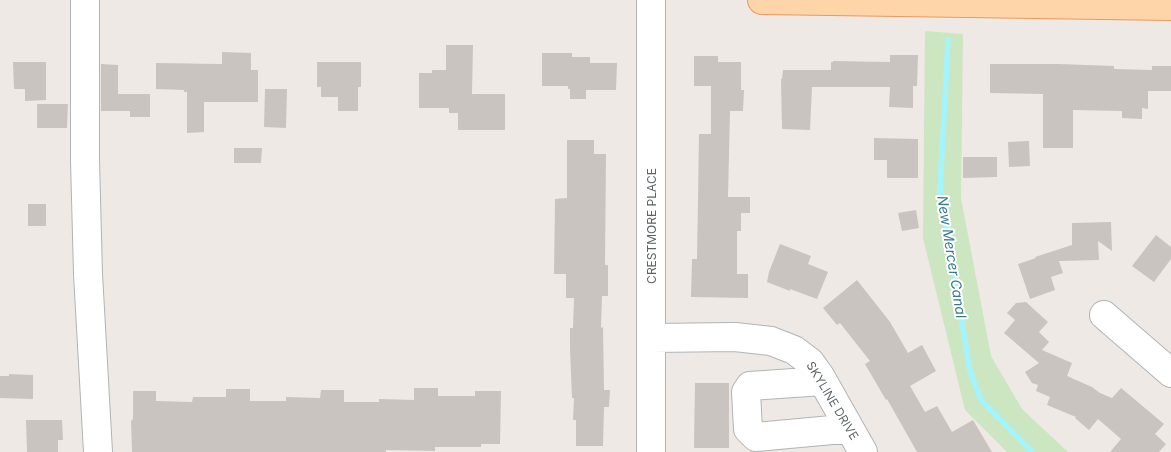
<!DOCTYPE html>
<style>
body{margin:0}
canvas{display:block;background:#eee9e4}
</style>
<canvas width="1171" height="452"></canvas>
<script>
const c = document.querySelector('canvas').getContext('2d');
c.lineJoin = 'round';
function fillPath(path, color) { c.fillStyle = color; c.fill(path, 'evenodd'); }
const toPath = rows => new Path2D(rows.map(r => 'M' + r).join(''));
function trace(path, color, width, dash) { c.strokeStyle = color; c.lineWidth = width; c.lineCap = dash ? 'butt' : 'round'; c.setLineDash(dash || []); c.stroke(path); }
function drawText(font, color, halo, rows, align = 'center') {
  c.font = font + ' Inter,sans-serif'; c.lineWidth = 4; c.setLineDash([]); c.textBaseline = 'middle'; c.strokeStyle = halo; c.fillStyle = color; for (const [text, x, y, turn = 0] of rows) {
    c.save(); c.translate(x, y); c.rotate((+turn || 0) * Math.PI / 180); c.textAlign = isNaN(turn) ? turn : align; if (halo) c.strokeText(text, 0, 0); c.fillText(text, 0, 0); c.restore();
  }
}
const green = toPath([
 [925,31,963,34,961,198,991,356,1022,409,1068,452,1007,452,965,410,923,238]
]);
const stream = toPath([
 [948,40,940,190,970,371,981,400,1032,452]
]);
const building = toPath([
 [446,45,473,45,472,94,505,94,505,130,458,130,458,113,449,113,449,108,419,108,419,73,432,73,432,70,446,70],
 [222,52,251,53,251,70,258,70,258,102,204,102,204,132,187,133,187,92,184,92,184,90,156,89,156,63,222,64],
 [542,53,572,53,572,57,590,57,590,63,617,63,616,90,586,90,586,99,570,99,570,89,568,89,568,86,542,86],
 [890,55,918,55,917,86,913,86,913,108,889,107,890,87,812,87,810,130,782,129,781,79,782,79,783,70,831,70,831,62,833,62,833,61,890,62],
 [694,56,718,56,718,62,741,62,741,90,744,90,743,111,730,111,728,197,750,197,750,213,741,213,741,231,737,231,737,274,748,274,748,298,691,297,692,259,697,259,699,134,711,134,711,86,694,86],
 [13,62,46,62,46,100,25,101,25,89,14,89],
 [317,62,361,62,361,87,358,87,358,111,338,111,338,97,321,97,321,87,317,87],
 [101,64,118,65,118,94,150,94,150,117,130,117,130,111,101,111],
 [990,64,1058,64,1114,66,1114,69,1152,70,1152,66,1171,66,1171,91,1148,91,1148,109,1142,108,1142,119,1122,118,1122,111,1073,110,1073,148,1043,148,1043,94,990,93],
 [265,89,287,89,286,128,264,127],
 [37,104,68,104,67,128,37,128],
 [874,138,918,139,918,178,887,178,887,160,874,160],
 [567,140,594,140,594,154,606,154,605,265,608,265,608,296,602,296,601,328,603,327,604,390,610,390,609,407,604,407,603,446,576,446,576,420,573,420,574,398,572,398,570,349,570,328,573,328,574,298,566,298,566,274,554,274,555,199,567,198],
 [1029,141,1030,166,1009,167,1008,142],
 [234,148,262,148,261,163,234,163],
 [963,157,997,157,997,177,963,178],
 [28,204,46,204,46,226,28,226],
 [916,210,919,228,902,231,898,213],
 [1111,222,1112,251,1098,241,1099,260,1059,261,1063,273,1051,277,1055,290,1030,299,1018,264,1036,258,1035,257,1072,245,1072,223],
 [1156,235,1171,247,1171,259,1154,282,1132,266],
 [780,244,811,256,808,264,828,272,817,299,790,289,790,291,767,282,769,272],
 [857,280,890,322,908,353,922,345,936,371,910,386,925,412,937,406,952,432,973,420,992,452,917,452,887,399,886,400,865,364,870,361,840,323,837,325,823,308],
 [1026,302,1048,322,1039,332,1049,342,1042,350,1072,363,1067,376,1092,387,1100,393,1112,398,1121,388,1164,424,1155,434,1166,444,1159,452,1110,452,1121,439,1098,419,1089,430,1075,418,1076,417,1047,405,1050,397,1036,391,1038,385,1032,383,1025,372,1039,363,1004,333,1015,320,1007,313,1016,303],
 [9,374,33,375,33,399,0,398,0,376,9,376],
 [695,383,729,383,729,448,694,448],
 [414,388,438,388,438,396,475,396,475,391,501,391,500,444,481,444,481,447,435,447,435,451,386,450,386,452,132,452,131,421,133,419,133,391,156,391,156,401,192,402,193,397,226,397,226,389,250,389,250,401,286,401,286,397,320,398,321,390,344,390,344,402,379,402,379,399,414,400],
 [26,420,62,420,63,440,58,440,58,452,27,452]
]);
const minor = toPath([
 [85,0,85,160,88,274,98,452],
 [1104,315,1171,373],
 [652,338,735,337,771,341,794,350,810,362,820,376,863,452],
 [823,381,750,386,746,392,748,429,756,437,832,430,850,430],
 [651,452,651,0]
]);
const major = toPath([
 [762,0,1171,6]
]);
const streetNames = [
 ["CRESTMORE PLACE",652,226,-90],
 ["SKYLINE DRIVE",832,401,59]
];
const waterNames = [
 ["New Mercer Canal",951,257,81]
];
fillPath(green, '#cce6c1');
trace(stream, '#a4f4fe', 5.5);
fillPath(building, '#cac4c1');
trace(minor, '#b0b4b7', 30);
trace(major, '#f0975b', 30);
trace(minor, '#fff', 28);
trace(major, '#fed5a9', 28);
drawText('12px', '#5c6265', '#fff', streetNames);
drawText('italic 14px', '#367c8d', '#fff', waterNames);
</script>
